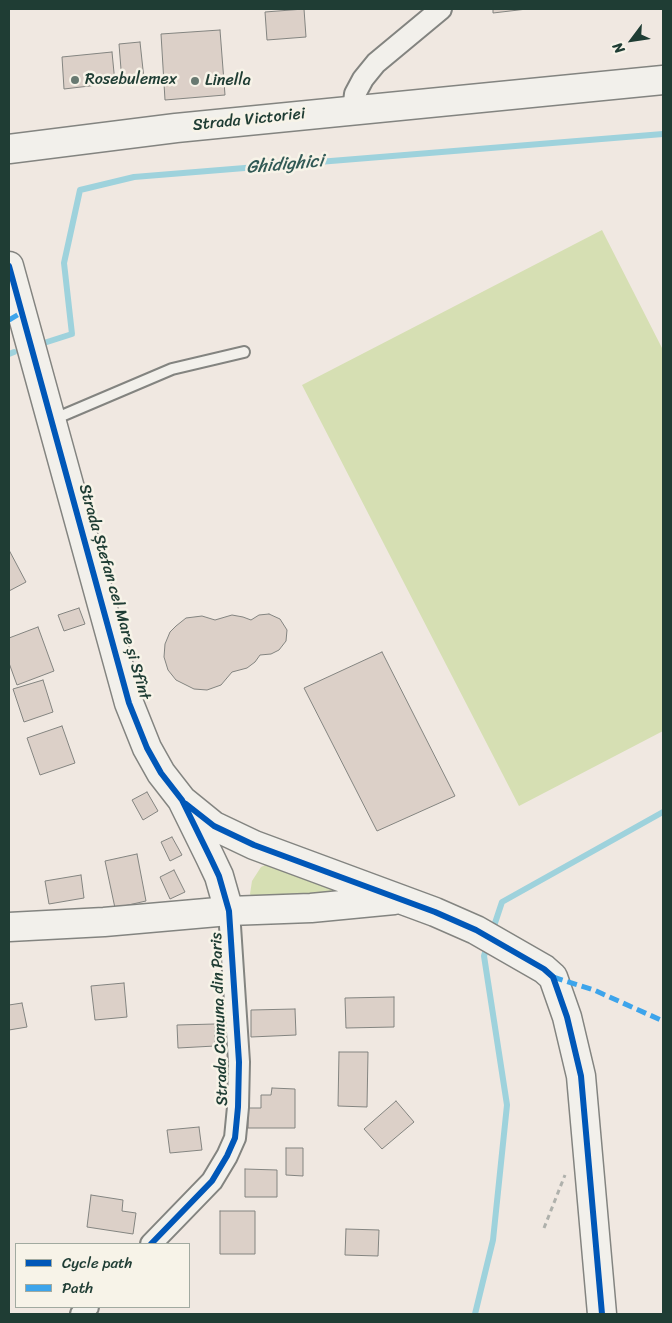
<!DOCTYPE html>
<meta charset="utf-8">
<style>
body{margin:0}
#map{position:relative;width:672px;height:1323px;overflow:hidden;background:#f0e8e1;font-family:Sriracha,sans-serif}
canvas{display:block}
.frame{position:absolute;inset:0;border:10px solid #1f3d34;pointer-events:none}
.legend{position:absolute;left:15px;top:1243px;width:175px;height:65px;box-sizing:border-box;background:#f7f3e8;border:1px solid #a1aaa0;margin:0;padding:6px 9px;list-style:none;font-size:15px;color:#1f3d34}
.legend li{display:flex;align-items:center;gap:10px;height:25px}
.legend b{width:25px;border:1px solid #a1aaa0}
.north{position:absolute;left:607px;top:15px;width:50px;height:50px;-webkit-text-stroke:4px #f7f3e8;paint-order:stroke;rotate:239deg;font-size:14px;font-weight:700;line-height:20px;text-align:center;color:#1f3d34}
.north::after{content:'';display:block;margin:auto;width:18px;height:22px;background:#1f3d34;clip-path:polygon(50% 0,100% 100%,50% 72%,0 100%)}
</style>
<div id="map">
<canvas width="672" height="1323"></canvas>
<div class="frame"></div>
<ul class="legend">
<li><b style="height:6px;background:#0057b8"></b>Cycle path</li>
<li><b style="height:6px;background:#3da4eb"></b>Path</li>
</ul>
<div class="north">N</div>
</div>
<script>
const c = document.querySelector('canvas').getContext('2d');
c.lineJoin = 'round';
function fillPath(path, color) { c.fillStyle = color; c.fill(path, 'evenodd'); }
const toPath = rows => new Path2D(rows.map(r => 'M' + r).join(''));
function trace(path, color, width, dash) { c.strokeStyle = color; c.lineWidth = width; c.lineCap = dash ? 'butt' : 'round'; c.setLineDash(dash || []); c.stroke(path); }
function drawText(font, color, halo, rows, align = 'center') {
  c.font = font + ' Sriracha,sans-serif'; c.lineWidth = 5; c.setLineDash([]); c.textBaseline = 'middle'; c.strokeStyle = halo; c.fillStyle = color; for (const [text, x, y, turn = 0] of rows) {
    c.save(); c.translate(x, y); c.rotate((+turn || 0) * Math.PI / 180); c.textAlign = isNaN(turn) ? turn : align; if (halo) c.strokeText(text, 0, 0); c.fillText(text, 0, 0); c.restore();
  }
}
const green = toPath([
 [602,230,663,350,663,731,519,806,302,385],
 [270,863,330,886,334,890,332,894,255,901,250,894,252,881,261,867]
]);
const stream = toPath([
 [47,342,72,334,64,263,80,190,134,177,663,134],
 [9,354,14,352],
 [492,932,502,902,663,812],
 [475,1314,493,1240,507,1105,484,956,488,943]
]);
const building = toPath([
 [304,9,306,37,267,40,265,12,304,9],
 [493,9,527,9,493,13,493,9],
 [220,30,225,95,165,100,161,34,220,30],
 [140,42,144,79,122,82,119,44,140,42],
 [112,52,115,83,64,89,62,57,112,52],
 [9,550,26,582,9,591,9,550],
 [79,608,85,624,64,631,58,615,79,608],
 [269,614,280,619,287,630,286,641,279,650,271,654,260,655,255,662,247,668,232,672,221,685,207,690,194,689,176,680,168,670,164,657,165,644,170,632,176,626,186,618,202,616,215,620,232,615,243,617,251,620,259,615,269,614],
 [38,627,54,671,17,685,9,663,9,638,38,627],
 [382,652,455,796,377,831,304,688,382,652],
 [43,680,53,712,24,722,13,689,43,680],
 [62,726,75,763,40,775,27,738,62,726],
 [147,792,158,811,143,820,132,800,147,792],
 [172,837,182,855,170,861,161,842,172,837],
 [137,854,146,901,115,908,105,861,137,854],
 [174,870,185,892,170,899,160,877,174,870],
 [81,875,84,898,49,904,45,881,81,875],
 [124,983,127,1017,95,1020,91,986,124,983],
 [394,997,394,1027,346,1028,345,998,394,997],
 [22,1003,27,1027,9,1030,9,1005,22,1003],
 [295,1009,296,1035,251,1037,251,1010,295,1009],
 [215,1024,215,1046,178,1048,177,1025,215,1024],
 [339,1052,368,1052,367,1107,338,1106,339,1052],
 [272,1088,295,1089,295,1128,248,1128,248,1108,261,1108,261,1095,271,1095,272,1088],
 [396,1101,414,1122,382,1149,364,1129,396,1101],
 [199,1127,202,1150,170,1153,167,1130,199,1127],
 [286,1148,303,1148,303,1176,286,1175,286,1148],
 [245,1169,277,1170,277,1197,245,1197,245,1169],
 [91,1195,123,1200,122,1211,136,1213,133,1234,87,1227,91,1195],
 [220,1211,255,1211,255,1254,220,1254,220,1211],
 [346,1229,379,1230,378,1256,345,1255,346,1229]
]);
const path = toPath([
 [544,1228,565,1175]
]);
const lane = toPath([
 [52,420,172,369,244,352]
]);
const street = toPath([
 [353,110,355,94,363,79,376,63,441,9],
 [151,1244,212,1181,227,1156,235,1138,238,1107,239,1062,229,911],
 [81,1314,88,1307]
]);
const secondary = toPath([
 [9,149,176,128,663,80],
 [9,266,129,703,147,748,161,773,182,800,210,857,219,876,229,911],
 [182,800,214,826,254,845,435,912,476,930,544,969,553,977,567,1017,581,1076,602,1314],
 [9,927,104,922,229,911,311,908,394,900]
]);
const quiet = toPath([
 [9,320,21,313],
 [553,977,594,990,663,1021]
]);
const cycleway = toPath([
 [9,266,129,703,147,748,161,773,182,800,210,857,219,876,229,911,239,1062,238,1107,235,1138,227,1156,212,1181,151,1244],
 [186,804,214,826,254,845,435,912,476,930,544,969,553,977,567,1017,581,1076,602,1314]
]);
const markers = [
 [75,80,5,"#687971"],
 [195,81,5,"#687971"]
];
const poiNames = [
 ["Rosebulemex",85,80],
 ["Linella",205,81]
];
const streetNames = [
 ["Strada Victoriei",249,120,-6],
 ["Strada Ștefan cel Mare și Sfînt",114,592,74],
 ["Strada Comuna din Paris",220,1019,-92]
];
const waterNames = [
 ["Ghidighici",285,165,-5]
];
fillPath(green, '#d6dfb3');
trace(stream, '#9ed2dc', 6);
fillPath(building, '#dcd0c8');
trace(building, '#838480', 1);
trace(lane, '#838480', 14);
trace(street, '#838480', 24);
trace(secondary, '#838480', 31);
trace(path, '#afb1ac', 3, [5, 4]);
trace(lane, '#f2f0eb', 10);
trace(street, '#f2f0eb', 20);
trace(secondary, '#f2f0eb', 28);
trace(quiet, '#3da4eb', 5, [10, 5]);
trace(cycleway, '#0057b8', 6);
for (const [x, y, r, color] of markers) { const dot = new Path2D(); dot.arc(x, y, r, 0, 2 * Math.PI); c.fillStyle = color; c.fill(dot); trace(dot, '#f7f3e8', 2); }
drawText('16px', '#1f3d34', '#f7f3e8', poiNames, 'left');
drawText('16px', '#1f3d34', '#f7f3e8', streetNames);
drawText('italic 18px', '#315955', '#f7f3e8', waterNames);
</script>
